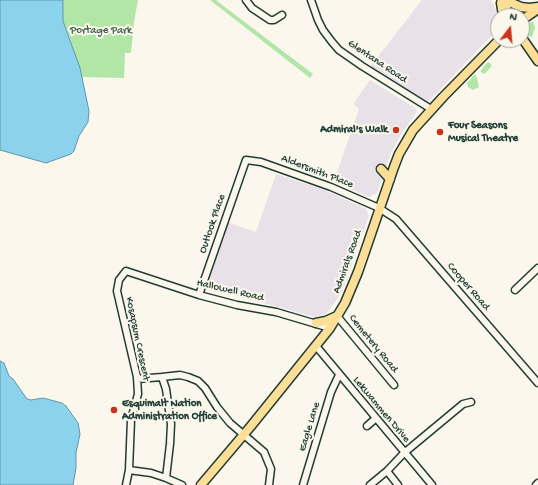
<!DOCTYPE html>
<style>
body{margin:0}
#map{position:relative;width:538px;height:485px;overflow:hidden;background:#fbf7ec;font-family:"Gochi Hand",sans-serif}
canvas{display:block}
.north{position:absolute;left:490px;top:8px;width:40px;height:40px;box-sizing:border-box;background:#fbf7ec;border:1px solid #a3ada2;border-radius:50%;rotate:16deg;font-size:11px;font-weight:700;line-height:16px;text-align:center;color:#1f3d34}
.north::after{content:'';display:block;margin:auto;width:14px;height:18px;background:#c8321e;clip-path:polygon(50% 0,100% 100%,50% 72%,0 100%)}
</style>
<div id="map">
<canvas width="538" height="485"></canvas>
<div class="north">N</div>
</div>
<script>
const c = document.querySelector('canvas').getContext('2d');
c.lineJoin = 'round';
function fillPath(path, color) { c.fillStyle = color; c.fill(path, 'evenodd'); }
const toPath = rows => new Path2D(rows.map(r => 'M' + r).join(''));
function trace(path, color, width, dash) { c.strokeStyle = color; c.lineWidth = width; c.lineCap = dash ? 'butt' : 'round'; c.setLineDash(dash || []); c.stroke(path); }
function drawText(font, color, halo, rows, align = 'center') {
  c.font = font + ' "Gochi Hand",sans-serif'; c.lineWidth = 4; c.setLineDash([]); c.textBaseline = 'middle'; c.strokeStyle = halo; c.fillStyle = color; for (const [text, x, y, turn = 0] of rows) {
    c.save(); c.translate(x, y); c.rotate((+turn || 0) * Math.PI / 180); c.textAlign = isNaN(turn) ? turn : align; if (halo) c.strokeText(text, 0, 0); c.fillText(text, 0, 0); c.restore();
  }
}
const built = toPath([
 [422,0,491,0,496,10,498,19,498,25,495,32,429,101,427,102,370,67],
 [370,80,415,108,417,112,402,133,391,153,377,193,368,197,334,181,359,109,353,104],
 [276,174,322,189,366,209,369,216,341,294,326,314,315,317,205,287,227,222,256,232]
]);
const green = toPath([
 [63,0,138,0,134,22,131,53,125,53,124,78,82,77,70,38,63,21],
 [210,0,217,0,217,1,313,74,310,78],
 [533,21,535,27,532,37,528,36,526,30,528,24],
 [488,62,491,64,492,66,484,74,481,72,481,70],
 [475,74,477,78,479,87,473,90,468,87,467,83]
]);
const water = toPath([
 [0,0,63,0,63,21,80,68,89,111,88,122,79,136,74,151,71,154,46,163,0,150,0,0],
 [0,361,4,363,9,376,13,379,27,399,31,400,43,398,62,403,66,406,78,423,80,434,76,453,76,468,73,485,0,485,0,361]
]);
const minor = toPath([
 [246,0,252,8,270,20,274,20,282,15],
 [311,0,318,20,323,30,332,42,339,50,362,66,431,109],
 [515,290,538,268],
 [199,295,246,160,261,162,331,187,379,208,396,219,538,383],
 [337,316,394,385],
 [316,346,432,485],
 [162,377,180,375,188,377,198,381,205,388,217,407,230,423,264,452,271,469,269,485],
 [137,379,162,377,166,389,171,424,170,444,166,478],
 [367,426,375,419],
 [129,470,151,473,166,478,182,485],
 [387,471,398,485],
 [126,485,129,470,131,420,138,394,137,377,117,291,119,280,126,271,199,295,237,305,276,312,330,328],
 [303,485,331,392,339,375],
 [370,485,387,471,404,453,463,404,471,402],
 [536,485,538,483]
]);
const major = toPath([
 [502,0,510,16],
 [505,0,521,7,529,8,538,7],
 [501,3,503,16],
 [522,20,538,9],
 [522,38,538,61],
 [381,169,390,179],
 [316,323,326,321,337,316],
 [201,485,251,426,330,328,345,303,358,272,394,167,399,154,413,130,443,97,499,40]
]);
const markers = [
 [396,130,4,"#c8321e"],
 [440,132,4,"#c8321e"],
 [114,410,4,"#c8321e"]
];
const parkNames = [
 ["Portage Park",101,31]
];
const streetNames = [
 ["Glentana Road",377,62,34],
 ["Aldersmith Place",317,172,21],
 ["Outlook Place",213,224,-71],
 ["Admirals Road",348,262,-70],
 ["Cooper Road",468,287,49],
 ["Hallowell Road",230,291,13],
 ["Kosapsum Crescent",137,339,78],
 ["Cemetery Road",373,344,51],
 ["Lekwammen Drive",381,410,50],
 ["Eagle Lane",310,427,-73]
];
const poiNames = [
 ["Four Seasons",448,126],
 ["Musical Theatre",448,139],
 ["Admiral's Walk",388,130,"right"],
 ["Esquimalt Nation",122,404],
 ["Administration Office",122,417]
];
fillPath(built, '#e9e1e8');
fillPath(green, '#b2e6a7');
fillPath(water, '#8bd3ed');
trace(water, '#6097a3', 1);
trace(minor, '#1f3d34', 9);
trace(major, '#1f3d34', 11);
trace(minor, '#fbf7ec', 6);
trace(major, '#fdde96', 8);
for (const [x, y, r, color] of markers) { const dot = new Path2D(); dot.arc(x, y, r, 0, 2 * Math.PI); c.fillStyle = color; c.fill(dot); trace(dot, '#fbf7ec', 1.5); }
drawText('11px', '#3c5f4b', '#fbf7ec', parkNames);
drawText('11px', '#1f3d34', '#fbf7ec', streetNames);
drawText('bold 11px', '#1f3d34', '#fbf7ec', poiNames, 'left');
</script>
